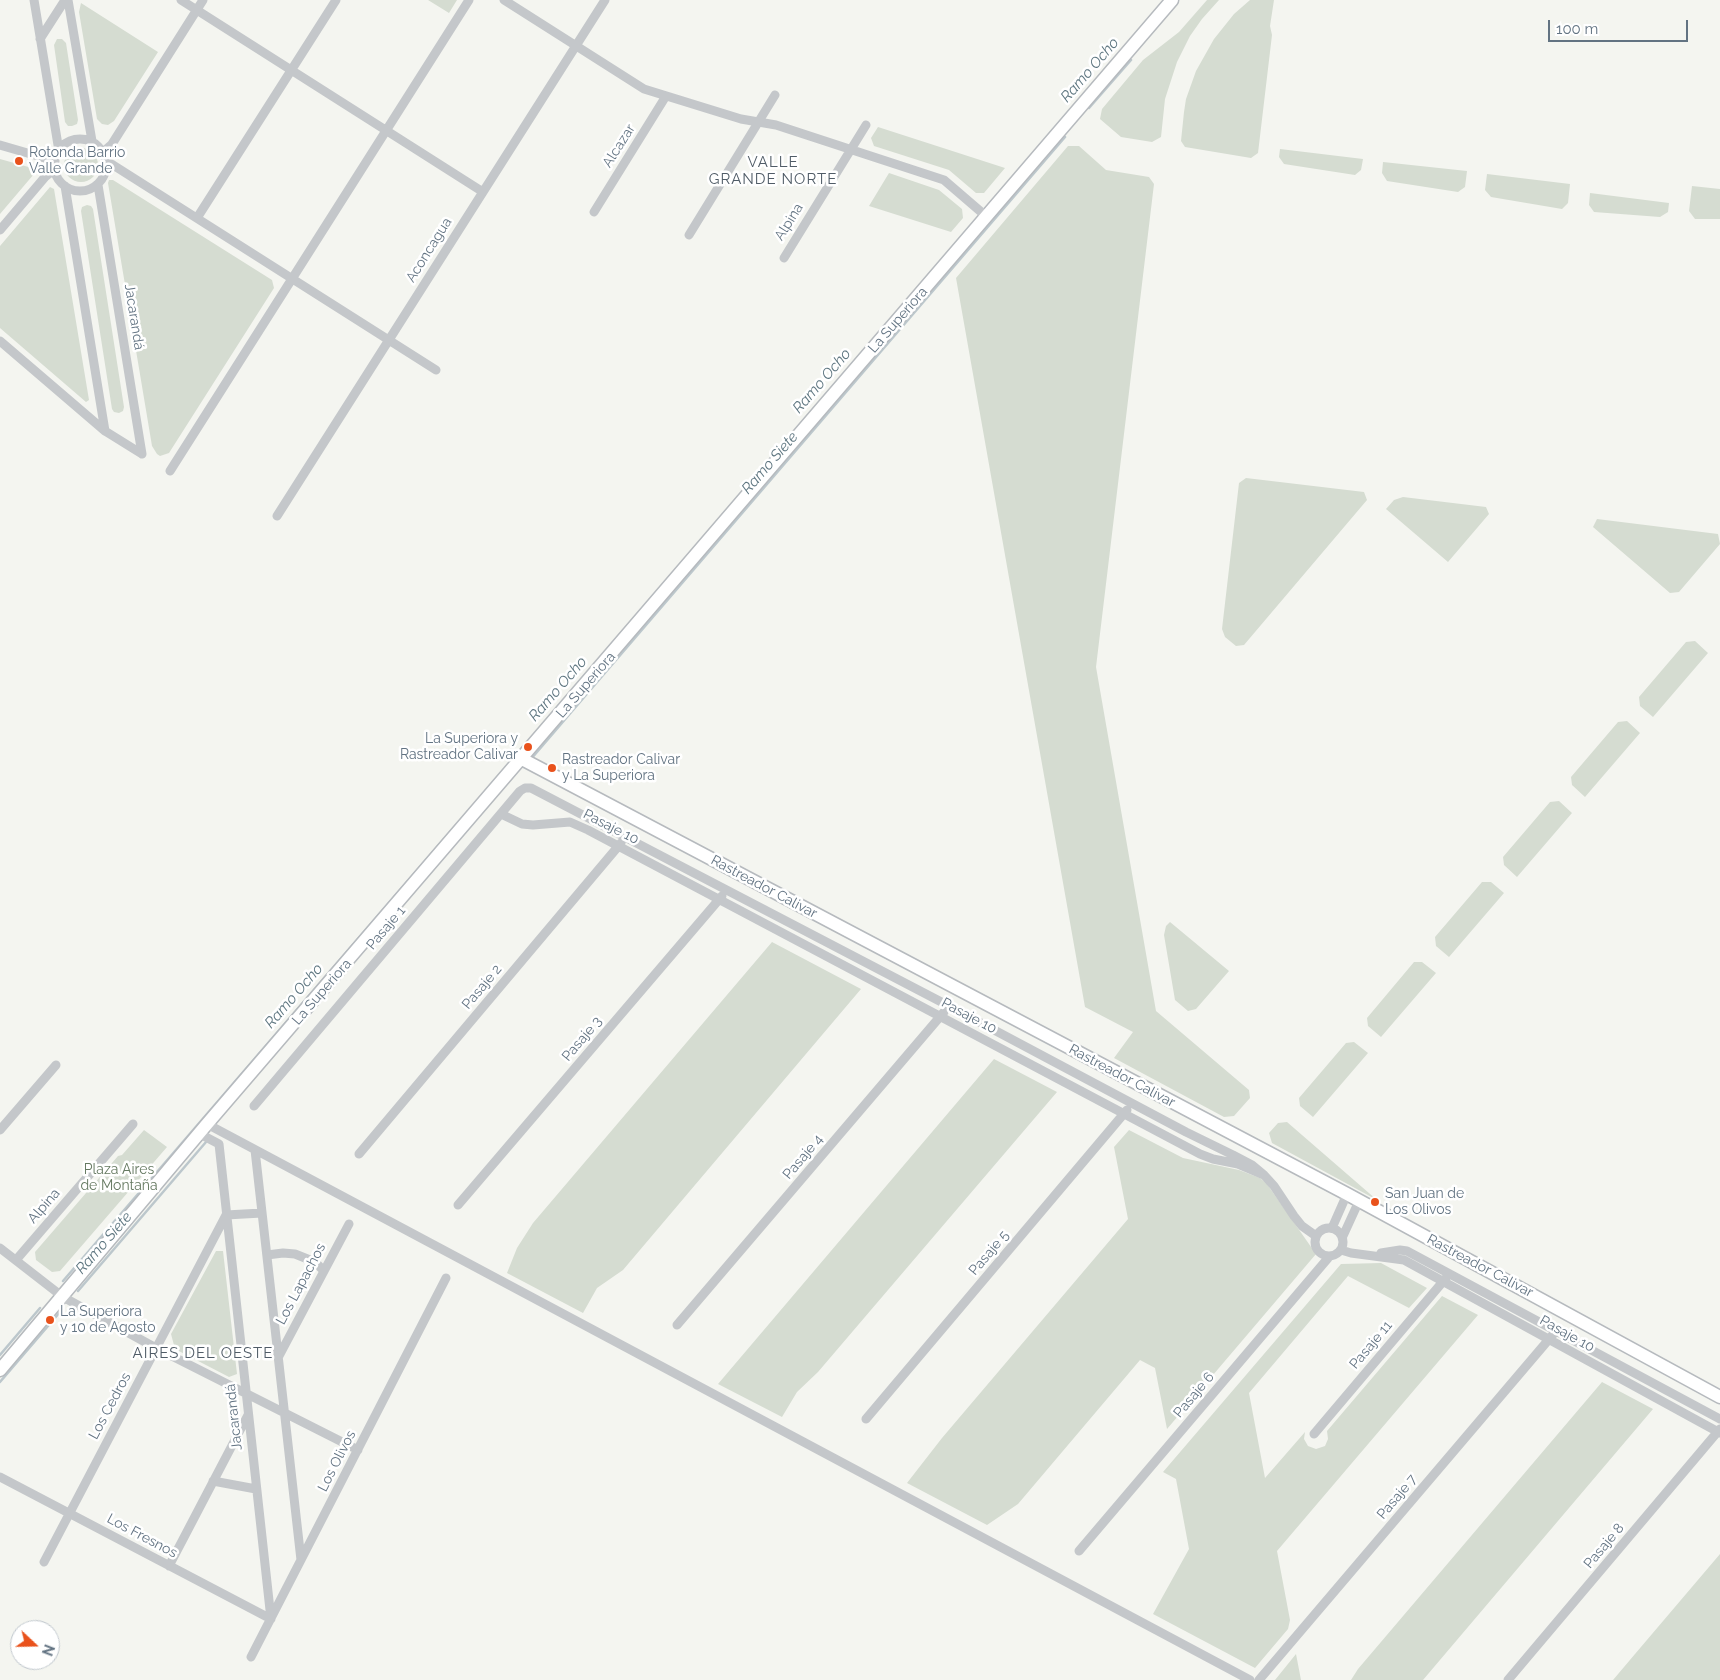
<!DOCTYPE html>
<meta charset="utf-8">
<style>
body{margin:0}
#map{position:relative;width:1720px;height:1680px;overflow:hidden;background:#f4f5f0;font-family:Raleway,sans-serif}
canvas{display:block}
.north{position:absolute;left:10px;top:1620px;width:50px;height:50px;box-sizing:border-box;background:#fff;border:1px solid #c0c7cd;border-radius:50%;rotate:111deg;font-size:14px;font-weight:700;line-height:20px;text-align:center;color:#627382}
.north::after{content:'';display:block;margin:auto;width:18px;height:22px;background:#e9521c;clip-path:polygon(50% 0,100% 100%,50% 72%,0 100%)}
.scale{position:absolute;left:1548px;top:20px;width:140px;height:22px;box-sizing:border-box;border:2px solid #627382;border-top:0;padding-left:6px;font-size:15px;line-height:18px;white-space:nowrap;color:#627382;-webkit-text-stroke:4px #fff;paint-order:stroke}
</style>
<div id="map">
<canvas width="1720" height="1680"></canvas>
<div class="north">N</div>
<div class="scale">100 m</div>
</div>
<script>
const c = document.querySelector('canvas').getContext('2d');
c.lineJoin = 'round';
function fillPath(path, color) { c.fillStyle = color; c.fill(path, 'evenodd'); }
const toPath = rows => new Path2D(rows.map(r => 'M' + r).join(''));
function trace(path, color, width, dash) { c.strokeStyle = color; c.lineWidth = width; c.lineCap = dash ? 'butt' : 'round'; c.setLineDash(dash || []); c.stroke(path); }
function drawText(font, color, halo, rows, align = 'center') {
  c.font = font + ' Raleway,sans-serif'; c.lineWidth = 5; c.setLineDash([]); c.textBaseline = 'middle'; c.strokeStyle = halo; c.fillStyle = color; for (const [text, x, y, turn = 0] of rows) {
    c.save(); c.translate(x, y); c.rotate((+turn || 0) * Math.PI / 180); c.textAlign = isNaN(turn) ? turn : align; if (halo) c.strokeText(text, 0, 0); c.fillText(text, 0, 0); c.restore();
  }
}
const green = toPath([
 [428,0,457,0,449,13],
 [1207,0,1219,0,1202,19,1190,36,1177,62,1165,99,1161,137,1152,142,1121,137,1100,119,1102,109,1143,60,1179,32],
 [1250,0,1274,0,1270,26,1272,35,1258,153,1251,158,1185,147,1181,141,1184,112,1186,99,1196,71,1214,39,1234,14],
 [81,3,158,52,114,121,108,125,102,124,97,119,79,12],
 [57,39,62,39,66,43,78,120,77,124,72,126,68,126,65,122,54,45],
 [878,127,1005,168,984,193,976,193,949,170,874,146,871,138],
 [1068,146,1079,146,1106,170,1149,177,1154,184,1096,667,1156,1011,1249,1090,1250,1098,1234,1116,1224,1117,1114,1058,1133,1032,1085,1007,956,278],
 '64 165a17 17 0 1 1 34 0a17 17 0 1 1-34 0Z',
 [1280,149,1363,159,1361,170,1355,175,1284,164,1279,157],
 [0,159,32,168,34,174,0,214],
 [1383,162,1467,171,1465,187,1458,192,1387,181,1382,173],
 [889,173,939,190,962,209,963,218,951,232,869,206],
 [1487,174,1570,184,1568,203,1562,209,1491,197,1485,190],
 [109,180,113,180,272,280,274,288,169,453,160,456,157,454,152,446,108,183],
 [1692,186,1720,189,1720,219,1695,219,1689,211],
 [50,187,54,189,89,400,86,402,0,328,0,246],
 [1590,193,1669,203,1668,212,1660,217,1594,212,1589,205],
 [87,205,91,206,93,209,124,407,123,411,119,413,114,412,112,409,81,211,82,207],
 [1246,478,1364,492,1367,500,1244,645,1236,646,1225,637,1222,629,1239,483],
 [1403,497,1486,507,1489,514,1448,562,1386,509,1394,500],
 [1597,519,1718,534,1720,544,1679,592,1670,593,1593,527],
 [1695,641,1708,653,1653,717,1640,706,1639,697,1686,642],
 [1627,721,1640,733,1585,797,1572,785,1571,777,1618,722],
 [1559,801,1572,813,1517,877,1504,865,1503,857,1550,802],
 [1482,882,1491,882,1504,893,1449,957,1436,946,1435,937],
 [1170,922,1229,971,1196,1009,1188,1011,1175,1000,1164,935,1166,926],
 [772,942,861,989,623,1270,597,1288,583,1313,507,1273,517,1248,533,1223],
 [1414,962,1422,962,1436,973,1381,1037,1368,1026,1367,1018],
 [1354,1042,1368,1053,1313,1117,1300,1106,1299,1098,1346,1043],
 [994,1059,1057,1092,818,1372,797,1392,782,1417,718,1384],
 [1287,1122,1377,1200,1272,1143,1269,1133,1278,1123],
 [144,1130,167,1147,60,1271,52,1272,36,1260,35,1252,118,1156,122,1155],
 [1129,1130,1183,1158,1239,1170,1260,1178,1267,1184,1316,1254,1167,1429,1155,1368,1140,1360,1018,1504,987,1525,907,1483,942,1438,1128,1219,1114,1147],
 [216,1251,223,1251,237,1374,229,1377,175,1349,171,1334],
 [1381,1263,1427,1288,1409,1308,1348,1276,1249,1393,1265,1478,1305,1432,1304,1439,1308,1446,1316,1449,1325,1446,1328,1439,1327,1431,1442,1296,1478,1315,1277,1551,1290,1620,1288,1629,1255,1668,1153,1614,1189,1549,1176,1479,1163,1472,1341,1264],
 [1602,1382,1653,1409,1423,1680,1351,1680,1358,1669],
 [1720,1554,1720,1680,1613,1680,1635,1654],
 [1296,1654,1301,1680,1275,1680]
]);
const stream = toPath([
 [1089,108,1131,60],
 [531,759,1065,137],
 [63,1281,456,825],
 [78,1291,206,1142],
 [0,1355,40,1308],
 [0,1382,60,1312]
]);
const street = toPath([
 [34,0,59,151],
 [68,0,92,141],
 [181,0,483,192],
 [504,0,644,89,741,119,776,125,944,180,987,217],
 [40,39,65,0],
 '54 165a26 26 0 1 1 52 0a26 26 0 1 1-52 0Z',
 [0,145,55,161],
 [103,152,112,144,203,0],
 [106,162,113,165,436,370],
 [98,185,142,454],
 [65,186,105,431],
 [594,212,666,96],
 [197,218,336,0],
 [0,230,45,177,55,169],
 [689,235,775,95],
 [784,258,866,125],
 [0,341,105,431,142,454],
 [170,471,469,0],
 [277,516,605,0],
 [254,1106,520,791,525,788,531,788,949,1006,1186,1132,1233,1155,1252,1165,1264,1175,1238,1164,1213,1159,1200,1154,588,830,570,822,533,825,522,824,501,814],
 [207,1124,1250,1680],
 [0,1130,56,1065],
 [200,1134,219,1144,271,1619],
 [255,1150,301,1560],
 [359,1154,621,843],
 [1264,1175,1274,1186,1294,1216,1302,1226,1316,1236],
 [458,1205,722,896],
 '1315 1242a14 14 0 1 1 28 0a14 14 0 1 1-28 0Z',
 [1332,1228,1347,1194],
 [1343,1236,1359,1201],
 [0,1248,63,1297,156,1348,358,1450],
 [1341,1250,1351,1253,1404,1260,1720,1433],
 [1381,1253,1400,1250,1407,1251,1720,1419],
 [267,1255,283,1253,295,1254,315,1262,324,1271],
 [16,1260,133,1124],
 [677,1325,944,1012],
 [279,1356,349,1224],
 [866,1419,1127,1110],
 [1314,1434,1446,1278],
 [0,1477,271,1619],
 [213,1481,256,1489],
 [1079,1551,1329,1257],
 [44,1562,226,1215,262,1213],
 [169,1566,248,1415],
 [251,1657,446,1278],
 [1259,1680,1556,1331],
 [1508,1680,1720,1429]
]);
const secondary = toPath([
 [522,759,1347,1194,1720,1397],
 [0,1370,207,1124,1172,0]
]);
const markers = [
 [19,161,5,"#e9521c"],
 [528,747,5,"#e9521c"],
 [552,768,5,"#e9521c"],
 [1375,1202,5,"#e9521c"],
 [50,1320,5,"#e9521c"]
];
const streetNames = [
 ["Alcazar",619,146,-58],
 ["Alpina",789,222,-58],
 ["Aconcagua",429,250,-58],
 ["Jacarandá",134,317,81],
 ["La Superiora",898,320,-49],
 ["La Superiora",586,685,-49],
 ["Pasaje 10",611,827,27],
 ["Rastreador Calivar",764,887,28],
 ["Pasaje 1",386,928,-50],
 ["Pasaje 2",482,987,-50],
 ["La Superiora",322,992,-49],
 ["Pasaje 10",969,1016,28],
 ["Pasaje 3",582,1039,-50],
 ["Rastreador Calivar",1122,1076,28],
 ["Pasaje 4",803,1157,-50],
 ["Alpina",44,1206,-49],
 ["Pasaje 5",989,1253,-50],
 ["Rastreador Calivar",1480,1266,28],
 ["Los Lapachos",301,1284,-62],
 ["Pasaje 10",1567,1334,29],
 ["Pasaje 11",1371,1345,-50],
 ["Pasaje 6",1194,1395,-50],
 ["Los Cedros",110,1406,-62],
 ["Jacarandá",234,1417,-96],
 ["Los Olivos",337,1461,-63],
 ["Pasaje 7",1397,1497,-50],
 ["Los Fresnos",142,1536,28],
 ["Pasaje 8",1604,1546,-50]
];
const poiNames = [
 ["Rotonda Barrio",29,153],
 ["Valle Grande",29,169],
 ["La Superiora y",518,739,"right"],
 ["Rastreador Calivar",518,755,"right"],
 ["Rastreador Calivar",562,760],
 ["y La Superiora",562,776],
 ["San Juan de",1385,1194],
 ["Los Olivos",1385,1210],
 ["La Superiora",60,1312],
 ["y 10 de Agosto",60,1328]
];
const parkNames = [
 ["Plaza Aires",119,1170],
 ["de Montaña",119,1186]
];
const waterNames = [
 ["Ramo Ocho",1090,70,-49],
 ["Ramo Ocho",822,381,-49],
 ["Ramo Siete",770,463,-49],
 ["Ramo Ocho",558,689,-49],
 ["Ramo Ocho",294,996,-49],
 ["Ramo Siete",104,1243,-49]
];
const neighbourhoodNames = [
 ["VALLE",773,162],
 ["GRANDE NORTE",773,179],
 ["AIRES DEL OESTE",203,1353]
];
fillPath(green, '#d5dcd1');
trace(stream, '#bcc7cc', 2.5);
trace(secondary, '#b6babe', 15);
trace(street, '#c4c7ca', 9);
trace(secondary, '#fff', 12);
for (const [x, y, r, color] of markers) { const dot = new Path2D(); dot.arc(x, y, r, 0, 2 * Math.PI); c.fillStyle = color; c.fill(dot); trace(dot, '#fff', 2); }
drawText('14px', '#627382', '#fff', streetNames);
drawText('14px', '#627382', '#fff', poiNames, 'left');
drawText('14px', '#657961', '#fff', parkNames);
drawText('italic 15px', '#5e7680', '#fff', waterNames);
c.letterSpacing = '1px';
drawText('15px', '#505c67', '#fff', neighbourhoodNames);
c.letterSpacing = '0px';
</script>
